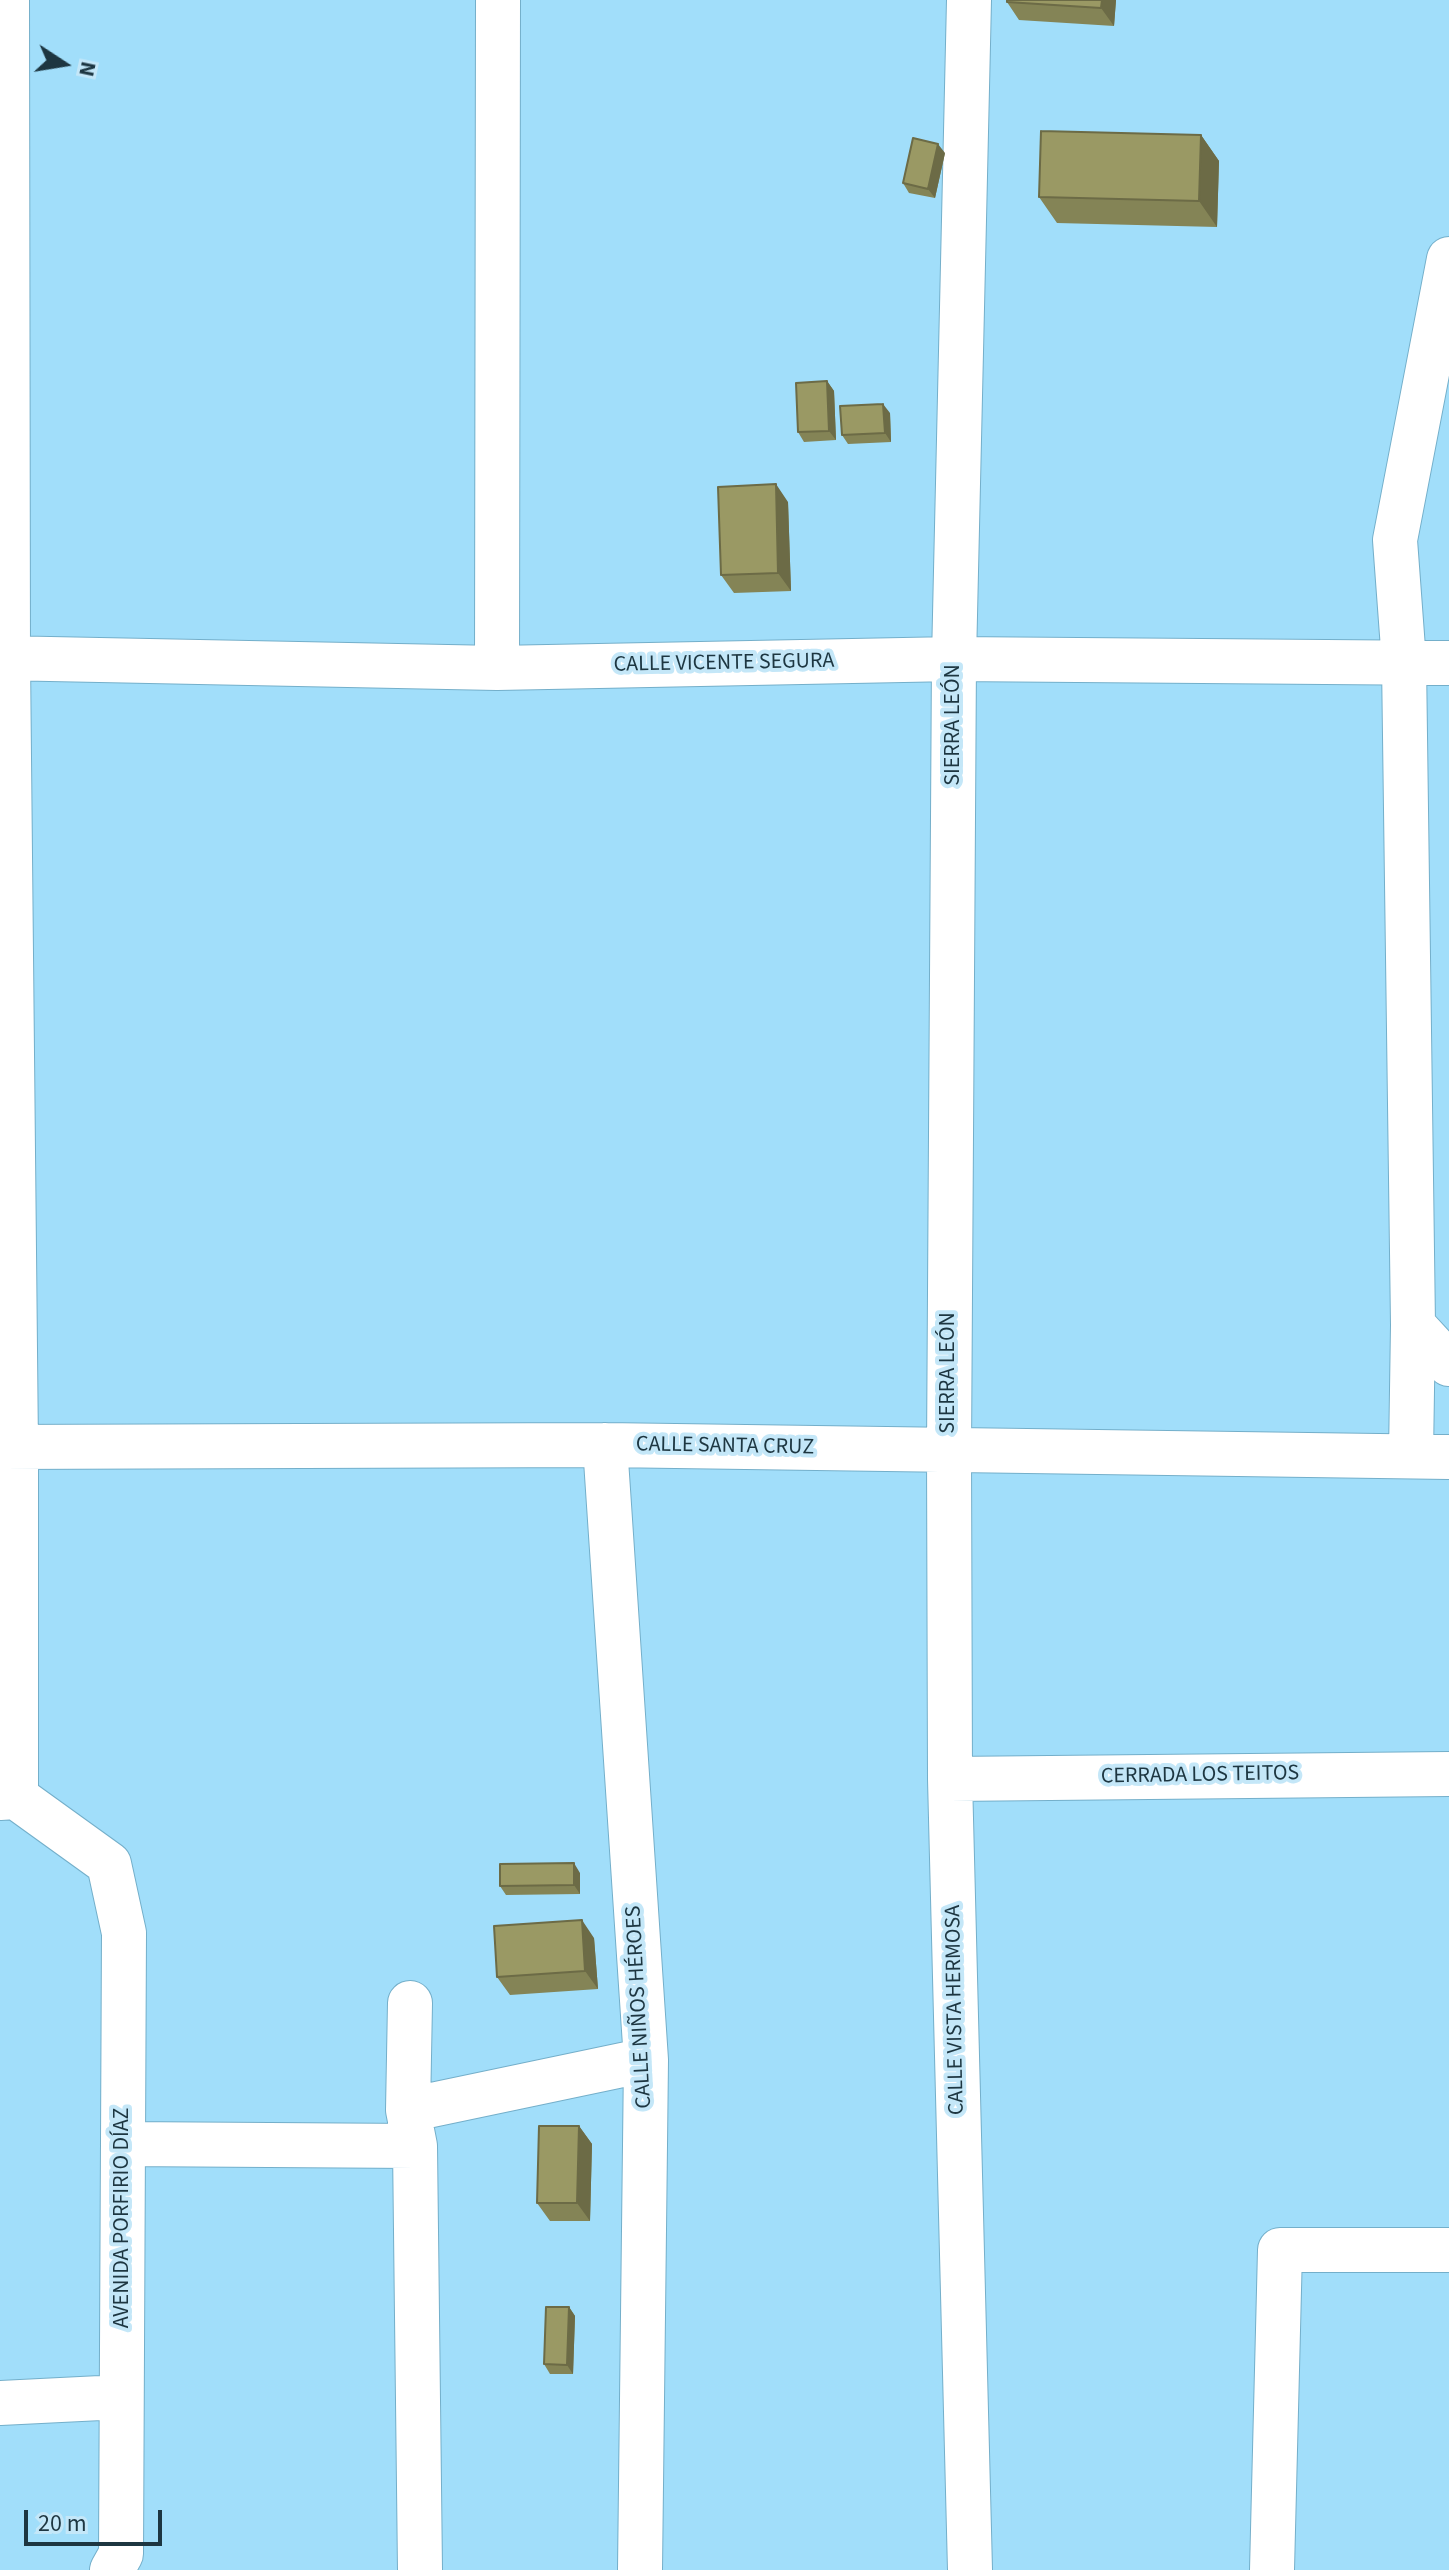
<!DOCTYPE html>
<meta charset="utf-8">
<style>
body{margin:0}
#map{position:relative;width:1449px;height:2570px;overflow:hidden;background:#a1defa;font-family:"Source Sans 3",sans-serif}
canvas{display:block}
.north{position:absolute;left:24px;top:24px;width:80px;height:80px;-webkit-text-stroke:6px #c4e7f8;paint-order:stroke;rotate:102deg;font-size:22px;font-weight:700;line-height:32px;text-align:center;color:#1d3641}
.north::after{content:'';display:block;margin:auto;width:28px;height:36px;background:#1d3641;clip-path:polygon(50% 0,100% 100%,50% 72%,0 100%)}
.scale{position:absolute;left:24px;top:2510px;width:138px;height:36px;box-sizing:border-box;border:4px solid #1d3641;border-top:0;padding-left:10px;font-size:24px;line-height:28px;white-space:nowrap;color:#1d3641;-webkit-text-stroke:6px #c4e7f8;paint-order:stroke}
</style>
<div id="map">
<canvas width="1449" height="2570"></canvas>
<div class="north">N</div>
<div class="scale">20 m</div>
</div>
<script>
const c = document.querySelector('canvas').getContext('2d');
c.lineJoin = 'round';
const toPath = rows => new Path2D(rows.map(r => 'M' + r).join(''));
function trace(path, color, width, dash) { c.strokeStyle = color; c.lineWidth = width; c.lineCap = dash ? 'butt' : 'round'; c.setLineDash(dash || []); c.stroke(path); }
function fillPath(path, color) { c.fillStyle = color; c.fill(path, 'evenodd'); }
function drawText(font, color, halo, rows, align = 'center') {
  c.font = font + ' "Source Sans 3",sans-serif'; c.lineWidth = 8; c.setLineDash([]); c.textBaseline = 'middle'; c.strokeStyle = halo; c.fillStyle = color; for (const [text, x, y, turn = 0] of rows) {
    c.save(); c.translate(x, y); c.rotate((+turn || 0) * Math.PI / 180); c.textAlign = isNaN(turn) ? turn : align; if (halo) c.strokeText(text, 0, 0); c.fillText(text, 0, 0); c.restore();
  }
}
const minor = toPath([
 [7,0,8,658,16,1448,16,1797],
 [969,0,954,659,949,1451,950,1779,970,2570],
 [0,658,497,668,954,659,1449,663],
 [497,668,498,0],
 [1413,1325,1449,1364],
 [605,1445,646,2060,640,2570],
 [0,1447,605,1445,1449,1457],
 [1411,1455,1413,1325,1404,662,1395,540,1449,259],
 [950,1779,1449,1774],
 [0,1798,16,1797,109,1864,124,1933,121,2554,112,2570],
 [410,2003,408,2110,415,2146,420,2570],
 [408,2110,646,2060],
 [123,2144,415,2146],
 [0,2403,121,2397],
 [1272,2570,1280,2250,1449,2250]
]);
const wall = toPath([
 [1116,0,1114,26,1019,20,1007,2],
 [1201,135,1219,161,1217,227,1057,223,1039,197],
 [945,153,935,198,909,193,903,183],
 [827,381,834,391,836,440,804,442,798,432],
 [890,413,891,442,848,444,842,435],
 [788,502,791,591,734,593,721,575],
 [580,1873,580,1894,506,1895,500,1886],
 [594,1938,598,1989,510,1995,497,1977],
 [579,2126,592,2144,590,2221,550,2221,537,2203],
 [569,2307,575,2316,573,2374,550,2374,544,2364]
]);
const shadedWall = toPath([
 [1102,0,1116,0,1114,26,1101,8],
 [1201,135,1219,161,1217,227,1199,201],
 [938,144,945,153,935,198,928,189],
 [827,381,834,391,836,440,829,431],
 [883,404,890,413,891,442,885,433],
 [776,484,788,502,791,591,778,573],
 [574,1863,580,1873,580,1894,574,1885],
 [582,1920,594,1938,598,1989,585,1971],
 [579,2126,592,2144,590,2221,577,2203],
 [569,2307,575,2316,573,2374,567,2365]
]);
const building = toPath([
 [1007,0,1102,0,1101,8,1007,2,1007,0],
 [1041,131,1201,135,1199,201,1039,197,1041,131],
 [913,138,938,144,928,189,903,183,913,138],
 [827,381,829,431,798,432,796,383,827,381],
 [883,404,885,433,842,435,840,406,883,404],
 [776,484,778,573,721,575,718,487,776,484],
 [574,1863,574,1885,500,1886,500,1864,574,1863],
 [582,1920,585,1971,497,1977,494,1926,582,1920],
 [539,2126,579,2126,577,2203,537,2203,539,2126],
 [546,2307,569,2307,567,2365,544,2364,546,2307]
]);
const streetNames = [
 ["CALLE VICENTE SEGURA",724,664,-1],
 ["SIERRA LEÓN",954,725,-90],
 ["SIERRA LEÓN",949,1373,-90],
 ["CALLE SANTA CRUZ",725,1447,1],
 ["CERRADA LOS TEITOS",1200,1776,-1],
 ["CALLE NIÑOS HÉROES",640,2007,-93],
 ["CALLE VISTA HERMOSA",956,2010,-91],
 ["AVENIDA PORFIRIO DÍAZ",123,2218,-90]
];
trace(minor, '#74afca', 46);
trace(minor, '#fff', 44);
fillPath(wall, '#848456');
fillPath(shadedWall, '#6c6b46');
fillPath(building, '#9a9964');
trace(building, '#6c6b46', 2);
drawText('22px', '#1d3641', '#c4e7f8', streetNames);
</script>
